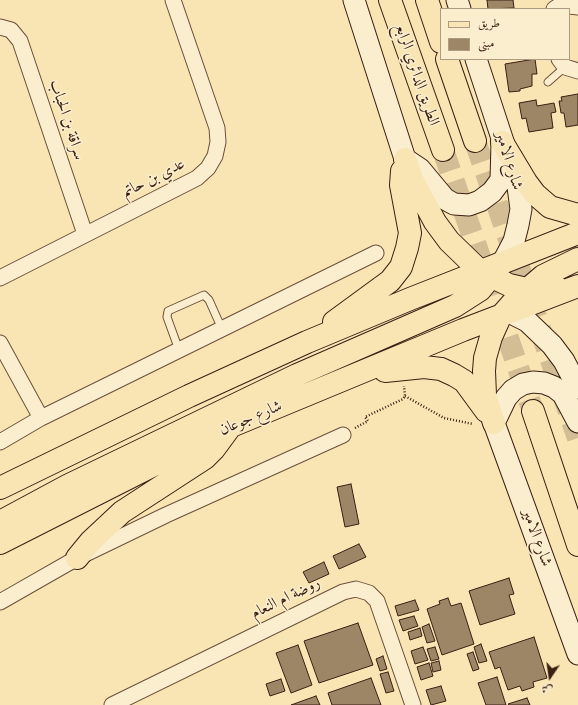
<!DOCTYPE html>
<meta charset="utf-8">
<style>
body{margin:0}
#map{position:relative;width:578px;height:705px;overflow:hidden;background:#f9e5b4;font-family:"IM FELL DW Pica",Amiri,serif}
canvas{display:block}
.legend{position:absolute;left:440px;top:8px;width:130px;height:52px;box-sizing:border-box;background:#fbeece;border:1px solid #ae9b83;margin:0;padding:5px 7px;list-style:none;font-size:12px;color:#3a1f12}
.legend li{display:flex;align-items:center;gap:8px;height:20px}
.legend b{width:20px;border:1px solid #ae9b83}
.north{position:absolute;left:530px;top:657px;width:40px;height:40px;-webkit-text-stroke:3px #fbeece;paint-order:stroke;rotate:193deg;font-size:11px;font-weight:700;line-height:16px;text-align:center;color:#3a1f12}
.north::after{content:'';display:block;margin:auto;width:14px;height:18px;background:#3a1f12;clip-path:polygon(50% 0,100% 100%,50% 72%,0 100%)}
</style>
<div id="map">
<canvas width="578" height="705"></canvas>
<ul class="legend">
<li><b style="height:5px;background:#f9e5b4"></b>طريق</li>
<li><b style="height:11px;background:#9d8666"></b>مبنى</li>
</ul>
<div class="north">ش</div>
</div>
<script>
const c = document.querySelector('canvas').getContext('2d');
c.lineJoin = 'round';
function fillPath(path, color) { c.fillStyle = color; c.fill(path, 'evenodd'); }
const toPath = rows => new Path2D(rows.map(r => 'M' + r).join(''));
function trace(path, color, width, dash) { c.strokeStyle = color; c.lineWidth = width; c.lineCap = dash ? 'butt' : 'round'; c.setLineDash(dash || []); c.stroke(path); }
function drawText(font, color, halo, rows, align = 'center') {
  c.font = font + ' "IM FELL DW Pica",Amiri,serif'; c.lineWidth = 3; c.setLineDash([]); c.textBaseline = 'middle'; c.strokeStyle = halo; c.fillStyle = color; for (const [text, x, y, turn = 0] of rows) {
    c.save(); c.translate(x, y); c.rotate((+turn || 0) * Math.PI / 180); c.textAlign = isNaN(turn) ? turn : align; if (halo) c.strokeText(text, 0, 0); c.fillText(text, 0, 0); c.restore();
  }
}
const building = toPath([
 [487,0,513,0,514,8,488,9,487,0],
 [535,59,537,74,532,74,532,86,520,89,520,91,509,92,505,64,535,59],
 [578,94,578,125,566,127,564,113,561,113,559,101,562,101,561,97,578,94],
 [536,100,537,106,554,103,556,112,551,113,553,128,529,132,526,118,522,119,519,103,536,100],
 [351,484,359,524,345,527,337,487,351,484],
 [359,544,366,557,339,569,333,556,359,544],
 [324,562,329,574,309,583,303,572,324,562],
 [509,578,514,594,509,595,515,614,480,625,469,591,509,578],
 [448,598,451,606,461,603,474,644,442,655,427,609,440,604,439,601,448,598],
 [415,600,419,610,398,616,395,606,415,600],
 [414,616,418,626,403,631,399,620,414,616],
 [358,623,373,665,319,683,304,641,358,623],
 [429,624,435,641,427,643,422,627,429,624],
 [420,628,422,636,410,640,408,632,420,628],
 [534,637,547,678,533,682,534,687,522,691,520,686,508,690,500,667,495,669,489,652,534,637],
 [481,644,487,661,479,663,474,647,481,644],
 [298,645,312,685,291,693,276,653,298,645],
 [423,647,428,660,415,664,411,651,423,647],
 [435,647,439,659,431,661,427,649,435,647],
 [473,652,479,669,473,671,467,654,473,652],
 [383,656,387,669,380,671,376,659,383,656],
 [439,661,441,670,433,672,431,663,439,661],
 [429,663,433,676,421,680,417,667,429,663],
 [388,672,394,691,386,693,380,674,388,672],
 [497,677,506,705,486,705,478,683,497,677],
 [371,678,381,705,332,705,328,693,371,678],
 [281,679,285,691,270,696,266,684,281,679],
 [441,686,446,701,431,705,426,690,441,686],
 [316,696,320,705,291,705,316,696],
 [527,698,530,705,509,705,508,704,527,698]
]);
const motorwayTunnel = toPath([
 [475,141,578,438],
 [443,150,533,411]
]);
const path = toPath([
 [405,396,444,418,473,424],
 [355,428,368,421,365,417,403,399,405,396,404,386]
]);
const service = toPath([
 [548,82,565,67],
 [179,350,167,317,168,311,204,295,209,300,222,329]
]);
const minor = toPath([
 [554,9,560,5,578,7],
 [0,27,11,30,20,41,85,234],
 [559,59,565,67,578,71],
 [0,278,197,178,208,168,215,156,218,142,217,128,173,0],
 [0,343,41,418],
 [0,442,41,418,376,253],
 [0,602,77,558,166,515,343,435],
 [112,705,343,592,356,589,369,593,377,601,413,705]
]);
const secondary = toPath([
 [354,0,405,159,420,169,445,199,454,204,469,205,480,201,492,192,501,180,502,142],
 [457,0,460,9],
 [476,59,518,187,521,209,518,225,514,241,503,262],
 [511,313,527,321,552,345,564,361,578,388],
 [578,422,563,394,554,387,544,383,533,382,523,384,513,390,506,398,494,423,578,654]
]);
const primary = toPath([
 [502,142,526,182,535,194,550,207,578,215],
 [405,159,413,181,435,222,449,241,480,271,509,285,527,289,559,289],
 [334,322,390,281,401,267,407,248,410,233,401,185,402,171],
 [385,371,424,367,441,369,454,375,464,381,486,411],
 [494,423,485,395,484,371,485,358,491,337,500,317,516,299,543,276,578,259],
 [0,488,189,396,307,342,410,299,578,233],
 [0,522,67,486,297,375,455,306,480,290,502,263],
 [0,543,229,427,463,330,578,286],
 [77,558,91,541,122,512,205,458,214,449,228,430]
]);
const motorway = toPath([
 [390,0,443,150],
 [427,0,441,42],
 [447,59,475,141],
 [533,411,578,545]
]);
const streetNames = [
 ["الطريق الدائري الرابع",416,75,71],
 ["سراقة بن الحباب",66,120,72],
 ["شارع الامير",508,161,73],
 ["عدي بن حاتم",154,179,-27],
 ["شارع جوعان",251,419,-23],
 ["شارع الامير",536,538,70],
 ["روضة ام النعام",286,599,-26]
];
fillPath(building, '#9d8666');
trace(building, '#3a1f12', 1);
trace(motorwayTunnel, '#d3bd94', 22, [22, 11]);
trace(service, '#6a503a', 9);
trace(minor, '#6a503a', 17);
trace(secondary, '#3a1f12', 23);
trace(primary, '#3a1f12', 24);
trace(motorway, '#3a1f12', 24);
trace(path, '#3a1f12', 2.5, [1, 2]);
trace(service, '#fbeece', 7);
trace(minor, '#fbeece', 15);
trace(secondary, '#fbeece', 21);
trace(primary, '#f9e5b4', 22);
trace(motorway, '#f9e5b4', 22);
drawText('16px', '#3a1f12', '#fbeece', streetNames);
</script>
